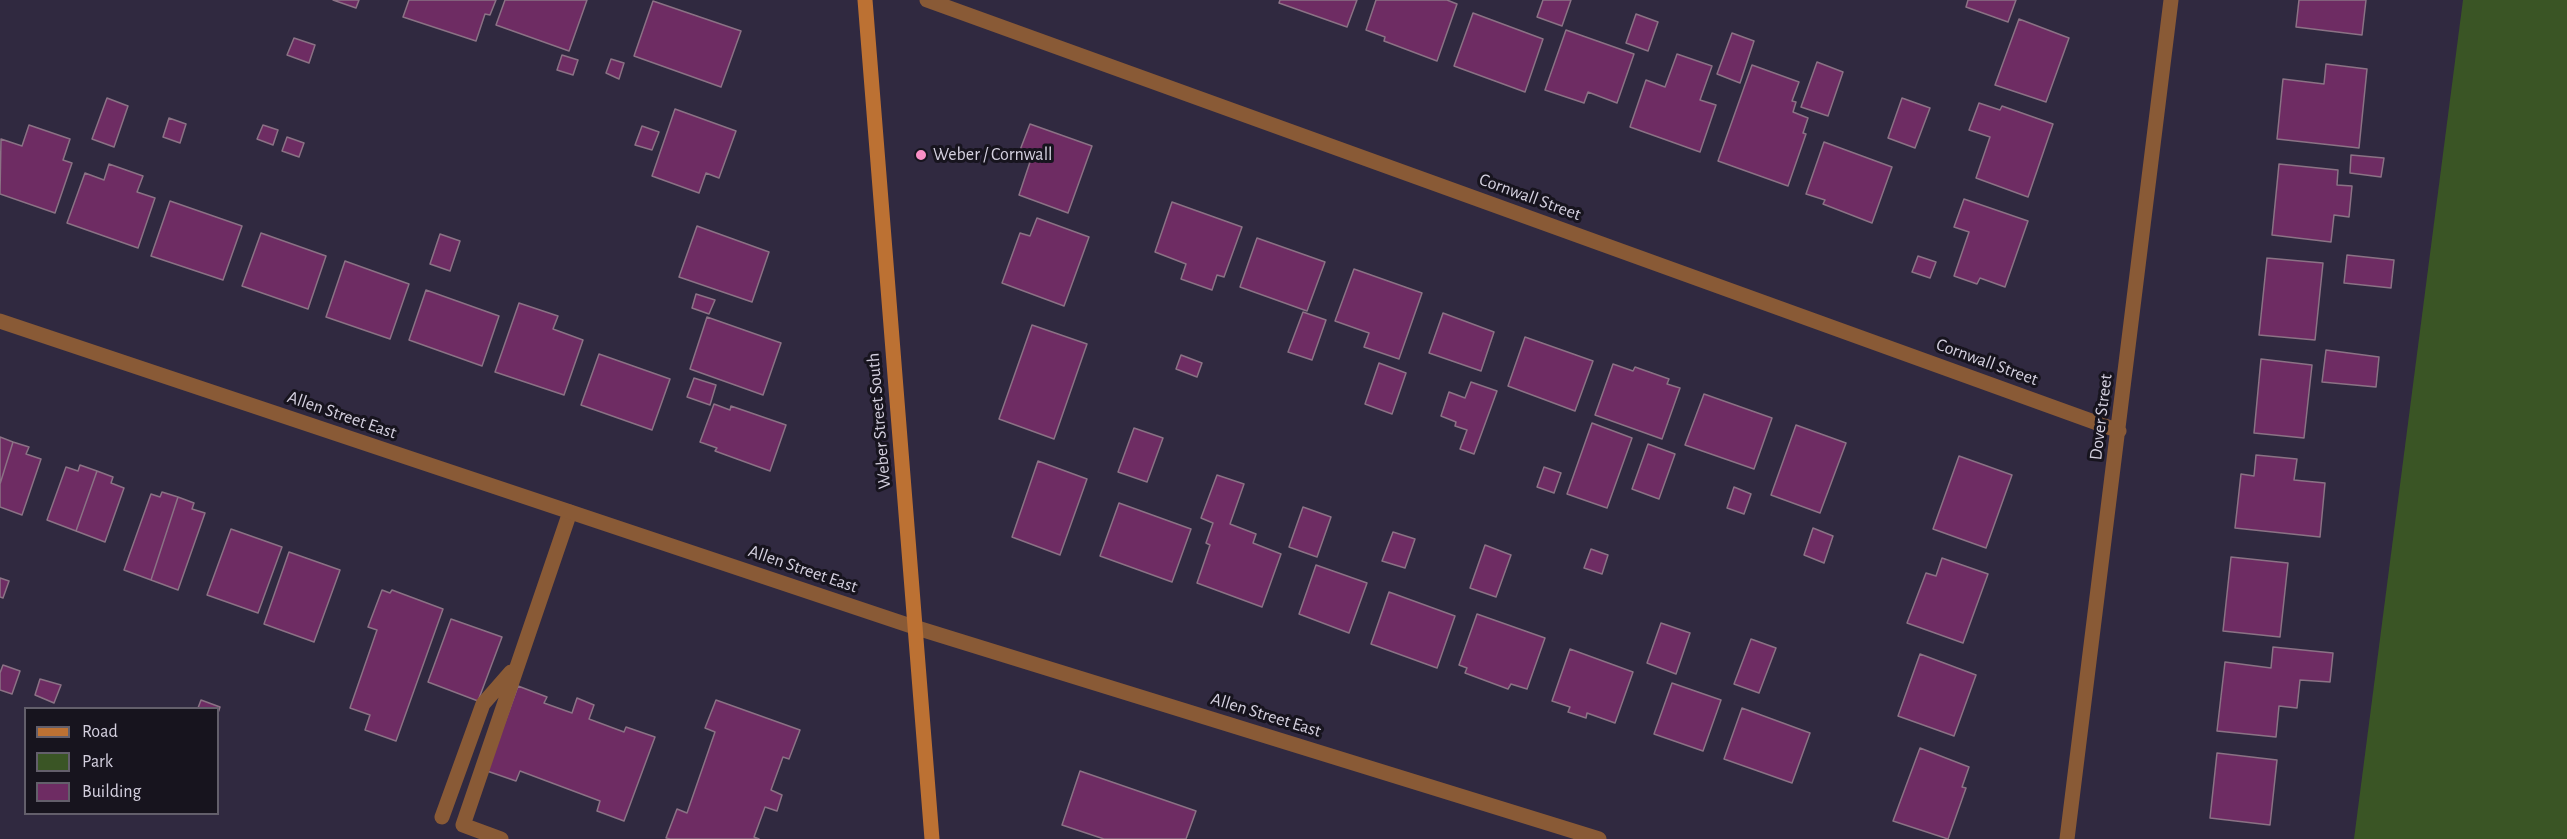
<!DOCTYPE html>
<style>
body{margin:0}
#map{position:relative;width:2567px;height:839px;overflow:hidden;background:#302940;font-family:"Alegreya Sans",sans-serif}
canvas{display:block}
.legend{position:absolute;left:24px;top:707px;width:195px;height:108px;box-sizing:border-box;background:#17141e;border:2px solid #635f6b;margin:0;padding:8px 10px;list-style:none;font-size:18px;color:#d4d0df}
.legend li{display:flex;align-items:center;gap:12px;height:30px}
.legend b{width:30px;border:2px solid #635f6b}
</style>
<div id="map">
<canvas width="2567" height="839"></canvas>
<ul class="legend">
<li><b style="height:8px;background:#bc7133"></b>Road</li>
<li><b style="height:16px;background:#3a5525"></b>Park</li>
<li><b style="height:16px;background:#6e2c63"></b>Building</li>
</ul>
</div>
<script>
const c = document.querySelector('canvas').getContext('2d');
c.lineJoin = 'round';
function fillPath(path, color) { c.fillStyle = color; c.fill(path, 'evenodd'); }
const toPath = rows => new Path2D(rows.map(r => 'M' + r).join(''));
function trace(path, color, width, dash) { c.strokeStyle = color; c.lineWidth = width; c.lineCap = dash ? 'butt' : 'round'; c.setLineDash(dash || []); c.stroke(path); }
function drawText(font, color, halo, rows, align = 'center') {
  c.font = font + ' "Alegreya Sans",sans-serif'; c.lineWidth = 6; c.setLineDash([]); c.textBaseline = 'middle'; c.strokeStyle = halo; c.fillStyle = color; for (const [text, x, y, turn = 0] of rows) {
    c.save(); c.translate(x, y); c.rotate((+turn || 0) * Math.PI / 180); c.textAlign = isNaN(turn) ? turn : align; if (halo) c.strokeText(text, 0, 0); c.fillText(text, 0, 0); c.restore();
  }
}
const green = toPath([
 [2463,0,2567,0,2567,839,2354,839]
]);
const building = toPath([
 [333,0,359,0,356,8,333,0],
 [409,0,496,0,490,15,485,14,476,41,403,17,409,0],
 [505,0,587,0,569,51,496,25,505,0],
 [1280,0,1357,0,1347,27,1279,3,1280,0],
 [1376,0,1447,0,1457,4,1437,61,1384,41,1385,37,1366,30,1376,0],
 [1543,0,1571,0,1562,26,1537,17,1543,0],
 [1968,0,2016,0,2008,22,1966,7,1968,0],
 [2299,0,2366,0,2362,35,2296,27,2299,0],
 [653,1,741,31,721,87,634,56,653,1],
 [1473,13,1543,39,1525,92,1454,66,1473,13],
 [1636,14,1658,22,1648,51,1626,43,1636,14],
 [2019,19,2069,38,2046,102,1995,85,2019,19],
 [1566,30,1634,54,1617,103,1588,92,1584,103,1545,90,1566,30],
 [1732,33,1754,41,1740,83,1717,74,1732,33],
 [294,38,315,45,309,63,287,55,294,38],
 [1677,54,1712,66,1700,100,1716,105,1700,152,1630,127,1646,80,1665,87,1677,54],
 [562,55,578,60,573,75,557,70,562,55],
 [611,59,624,63,619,79,606,73,611,59],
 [1817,62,1843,72,1828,116,1801,107,1817,62],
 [2326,64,2367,69,2359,148,2277,139,2283,79,2324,84,2326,64],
 [1752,65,1799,82,1792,101,1796,102,1793,112,1808,118,1803,133,1806,134,1788,186,1718,161,1752,65],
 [107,98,128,106,114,147,92,139,107,98],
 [1902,98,1930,108,1915,148,1888,138,1902,98],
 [1979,103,2000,110,2002,106,2053,124,2028,197,1976,178,1990,137,1969,130,1979,103],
 [675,109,736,131,719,178,706,173,699,193,652,176,675,109],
 [169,118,186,124,180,143,163,137,169,118],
 [1030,124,1092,146,1068,213,1019,195,1030,162,1017,158,1030,124],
 [29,125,70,139,63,160,72,163,55,213,0,194,1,139,22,146,29,125],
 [263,125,278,130,273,145,257,139,263,125],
 [642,126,659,132,652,150,635,145,642,126],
 [287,137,304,143,299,157,282,151,287,137],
 [1824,142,1892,167,1872,223,1823,204,1825,200,1806,194,1824,142],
 [2351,155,2384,158,2381,177,2350,173,2351,155],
 [109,164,143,176,137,192,155,198,138,248,67,223,85,173,104,180,109,164],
 [2279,164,2338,170,2337,185,2352,186,2349,217,2334,215,2331,242,2272,235,2279,164],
 [1964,199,2028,221,2005,287,1980,278,1977,284,1954,276,1969,232,1954,227,1964,199],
 [170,201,242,226,223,280,151,256,170,201],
 [1172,202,1242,227,1224,277,1217,275,1212,290,1181,279,1186,264,1155,252,1172,202],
 [1037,218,1089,237,1064,306,1002,283,1020,233,1030,236,1037,218],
 [697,226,769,252,752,302,679,277,697,226],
 [261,233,326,256,308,309,242,286,261,233],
 [440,234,460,241,450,271,430,264,440,234],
 [1257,238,1325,262,1307,311,1240,287,1257,238],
 [2347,255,2394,260,2391,288,2344,283,2347,255],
 [1918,256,1936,262,1930,278,1912,272,1918,256],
 [2267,258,2323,263,2315,340,2259,335,2267,258],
 [345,261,409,284,390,339,326,317,345,261],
 [1354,269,1422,293,1399,359,1364,347,1369,333,1335,321,1354,269],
 [426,290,499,316,482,366,409,340,426,290],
 [696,294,715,300,709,314,692,308,696,294],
 [519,303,558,316,553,329,583,340,564,395,495,372,519,303],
 [1303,312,1326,320,1312,360,1288,352,1303,312],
 [1443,313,1494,332,1481,371,1429,353,1443,313],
 [707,317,781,343,763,395,690,369,707,317],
 [1032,325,1087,344,1054,439,999,419,1032,325],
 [1525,337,1593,361,1575,411,1508,386,1525,337],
 [2326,350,2379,357,2376,387,2322,382,2326,350],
 [599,354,670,379,652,430,581,405,599,354],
 [1181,355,1202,363,1197,377,1176,369,1181,355],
 [2261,359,2312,365,2304,438,2254,433,2261,359],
 [1379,363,1406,373,1392,414,1365,404,1379,363],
 [1613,364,1633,371,1635,367,1669,379,1667,384,1680,388,1662,439,1595,415,1613,364],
 [694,378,716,385,710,405,687,397,694,378],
 [1471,382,1497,391,1474,454,1460,449,1467,430,1455,426,1456,422,1441,416,1449,392,1465,398,1471,382],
 [1704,394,1772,418,1754,469,1685,445,1704,394],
 [714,404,730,410,731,406,786,425,770,471,715,451,717,448,700,442,714,404],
 [1592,423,1632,438,1607,508,1567,494,1592,423],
 [1796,425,1846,443,1820,513,1771,495,1796,425],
 [1134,428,1163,438,1147,482,1118,472,1134,428],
 [0,437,13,442,0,484,0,437],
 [13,442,29,447,26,454,41,459,22,515,0,507,0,484,13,442],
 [1648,444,1675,454,1659,499,1632,489,1648,444],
 [2256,455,2297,459,2294,480,2325,483,2320,537,2235,528,2241,474,2254,476,2256,455],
 [1959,456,2012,475,1986,548,1933,529,1959,456],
 [1038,461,1087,479,1060,555,1012,537,1038,461],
 [80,465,97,471,76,531,47,520,66,467,78,471,80,465],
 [1544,467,1561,473,1554,493,1537,487,1544,467],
 [97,471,113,477,111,483,124,488,105,542,76,531,97,471],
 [1217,475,1244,484,1230,524,1256,534,1253,543,1281,554,1262,607,1197,583,1210,545,1206,543,1213,523,1201,518,1217,475],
 [1734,487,1751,494,1744,514,1727,508,1734,487],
 [162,492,178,497,151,580,124,570,151,494,160,497,162,492],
 [178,497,194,503,192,509,205,513,178,590,151,580,178,497],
 [1119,503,1191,529,1172,582,1100,556,1119,503],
 [1303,507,1331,517,1317,557,1289,547,1303,507],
 [1813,528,1833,536,1824,563,1804,555,1813,528],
 [231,529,282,547,258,613,207,595,231,529],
 [1393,532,1415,539,1405,568,1382,561,1393,532],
 [1485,545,1511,555,1496,597,1470,588,1485,545],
 [1591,549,1608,555,1602,574,1584,568,1591,549],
 [289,552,340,570,314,642,264,624,289,552],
 [2231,557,2288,563,2280,637,2223,631,2231,557],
 [1942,558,1988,574,1963,643,1907,623,1926,573,1936,576,1942,558],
 [1316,565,1367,583,1349,633,1299,614,1316,565],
 [0,578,9,581,3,598,0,597,0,578],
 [382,590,390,593,392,590,443,609,396,741,365,730,370,715,350,708,377,630,368,627,382,590],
 [1389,592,1455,616,1437,668,1371,644,1389,592],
 [1477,614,1545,638,1527,689,1511,684,1508,689,1465,673,1467,668,1459,665,1477,614],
 [451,619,502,637,478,701,428,682,451,619],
 [1661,623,1690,633,1676,674,1647,663,1661,623],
 [1751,639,1776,648,1759,693,1734,684,1751,639],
 [2273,647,2333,653,2330,682,2300,680,2297,708,2279,706,2276,737,2217,731,2225,662,2271,668,2273,647],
 [1570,649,1633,672,1615,723,1587,713,1586,718,1568,712,1570,707,1552,701,1570,649],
 [1920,654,1976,675,1954,736,1898,716,1920,654],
 [3,665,20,671,12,694,0,690,0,673,3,665],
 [40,679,61,685,54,703,35,695,40,679],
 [1672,683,1721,700,1703,751,1654,734,1672,683],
 [518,686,547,697,544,703,572,713,577,698,594,705,589,719,624,732,626,727,655,737,624,821,597,811,600,801,520,771,516,781,487,771,518,686],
 [201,700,220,707,218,713,218,708,198,708,201,700],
 [716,700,800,730,789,759,783,757,771,790,782,795,777,811,765,807,754,837,759,839,670,839,666,838,677,809,687,813,715,732,705,728,716,700],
 [1742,708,1810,733,1792,783,1724,759,1742,708],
 [1920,748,1969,767,1962,787,1966,788,1948,839,1893,821,1920,748],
 [2217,753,2277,760,2270,825,2210,818,2217,753],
 [1080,771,1196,811,1186,839,1104,839,1062,825,1080,771]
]);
const service = toPath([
 [442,817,483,704,511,672],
 [501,839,463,825,570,512]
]);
const minor = toPath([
 [927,0,2119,431],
 [0,321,914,627,1599,839],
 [2067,839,2171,0]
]);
const secondary = toPath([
 [865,0,932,839]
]);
const markers = [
 [921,155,6,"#fa8fc6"]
];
const poiNames = [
 ["Weber / Cornwall",933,155]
];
const streetNames = [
 ["Cornwall Street",1530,197,20],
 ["Cornwall Street",1987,362,20],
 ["Allen Street East",342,415,19],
 ["Dover Street",2101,417,-83],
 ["Weber Street South",879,421,-95],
 ["Allen Street East",803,569,19],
 ["Allen Street East",1266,715,17]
];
fillPath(green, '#3a5525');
fillPath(building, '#6e2c63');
trace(building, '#8b7285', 1.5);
trace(service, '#895a36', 15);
trace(minor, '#895a36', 15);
trace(secondary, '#bc7133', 15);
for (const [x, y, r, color] of markers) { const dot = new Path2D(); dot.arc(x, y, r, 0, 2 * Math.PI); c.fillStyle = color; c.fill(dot); trace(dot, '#17141e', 2); }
drawText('18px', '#d4d0df', '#17141e', poiNames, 'left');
drawText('18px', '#d4d0df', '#17141e', streetNames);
</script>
